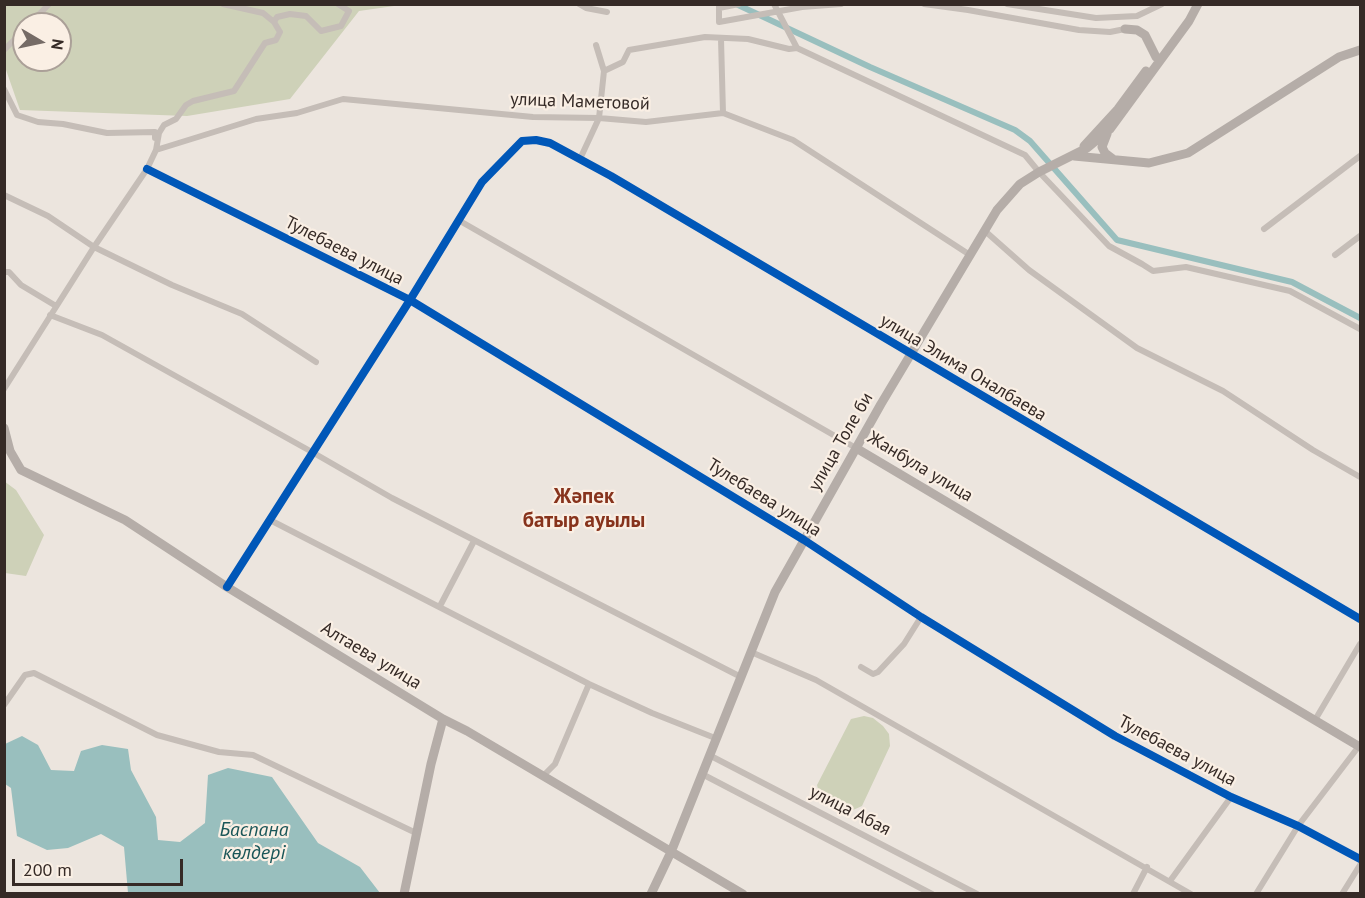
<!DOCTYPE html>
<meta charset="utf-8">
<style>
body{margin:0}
#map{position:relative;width:1365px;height:898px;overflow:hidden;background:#ece5de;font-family:"PT Sans",sans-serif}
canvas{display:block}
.frame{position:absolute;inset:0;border:6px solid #352a26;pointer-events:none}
.north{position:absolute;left:12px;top:12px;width:60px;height:60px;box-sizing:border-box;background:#faefe4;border:2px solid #aba098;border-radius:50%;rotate:99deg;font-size:16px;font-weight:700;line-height:24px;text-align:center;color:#352a26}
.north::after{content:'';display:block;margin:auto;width:21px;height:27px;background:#756b66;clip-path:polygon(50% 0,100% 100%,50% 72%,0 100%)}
.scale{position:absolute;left:12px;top:859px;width:171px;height:27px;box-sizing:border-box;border:3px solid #352a26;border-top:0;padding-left:8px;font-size:18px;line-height:21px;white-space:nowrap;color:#352a26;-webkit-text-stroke:4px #faefe4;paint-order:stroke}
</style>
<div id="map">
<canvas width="1365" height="898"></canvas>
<div class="frame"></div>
<div class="north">N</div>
<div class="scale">200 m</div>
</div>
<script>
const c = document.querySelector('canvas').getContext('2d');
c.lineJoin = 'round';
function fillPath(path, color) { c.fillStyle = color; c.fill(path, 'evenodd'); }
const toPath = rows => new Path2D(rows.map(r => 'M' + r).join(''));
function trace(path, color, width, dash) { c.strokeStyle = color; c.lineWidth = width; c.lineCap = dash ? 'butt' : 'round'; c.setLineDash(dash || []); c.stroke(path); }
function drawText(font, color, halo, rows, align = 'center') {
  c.font = font + ' "PT Sans",sans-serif'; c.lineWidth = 4.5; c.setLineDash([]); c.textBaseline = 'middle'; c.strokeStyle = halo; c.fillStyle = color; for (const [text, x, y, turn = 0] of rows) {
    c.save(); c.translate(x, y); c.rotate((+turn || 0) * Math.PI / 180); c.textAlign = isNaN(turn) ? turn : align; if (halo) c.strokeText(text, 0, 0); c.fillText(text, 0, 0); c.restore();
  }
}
const green = toPath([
 [394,4,394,6,359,11,290,99,187,116,20,110,5,67,4,5],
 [24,24,60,24,60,60,24,60],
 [4,481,16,490,44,535,26,576,5,573],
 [864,716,873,718,883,726,889,734,890,746,862,806,853,810,842,811,833,809,826,802,819,793,817,785,851,719]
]);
const water = toPath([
 [22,736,38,745,51,770,74,771,81,751,102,745,128,749,131,770,156,817,158,840,180,842,205,823,208,775,228,768,272,777,318,843,360,867,380,893,128,893,124,847,101,834,68,848,47,850,17,836,11,788,5,784,5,744]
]);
const canal = toPath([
 [736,4,870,67,1015,130,1030,141,1117,240,1292,282,1360,318]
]);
const street = toPath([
 [223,4,263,13,274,22,277,17,290,14,306,16,321,31,341,26,349,11,338,4],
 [579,4,586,8,607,12],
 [719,4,719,22,802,7,841,4],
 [774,4,797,48,1025,155,1039,172,1109,246,1142,264,1153,271,1186,267,1290,291,1360,329],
 [924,4,968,10,1079,30,1110,32,1125,29],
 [1007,4,1096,18,1137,16,1162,4],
 [719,8,739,4],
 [30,24,49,4],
 [721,39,723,113],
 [4,50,24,30],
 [604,71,623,62,629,50,705,37,748,39,789,49,797,48],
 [4,89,17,115,38,122,63,124,107,133,155,132,155,138],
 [156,150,256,119,297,113,343,99,533,117,599,118,646,122,723,113,793,140,970,255],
 [580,159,599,118,604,71,596,45],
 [147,169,410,300,804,540,921,617,1115,736,1231,797,1298,826,1360,859],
 [4,195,48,216,94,247,172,285,242,314,316,362],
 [460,221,856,448],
 [1264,229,1360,156],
 [985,231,1029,270,1137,348,1223,391,1313,450,1360,477],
 [1335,255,1360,236],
 [4,272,9,272,21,285,56,306],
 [50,315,102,335,312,452,392,498,741,677],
 [4,389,94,247,147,169,156,150,159,133,164,125,176,119,186,105,193,101,234,91,265,43,276,40,280,32,274,22],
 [270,520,589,684,652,713,715,738],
 [227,587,410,300,482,182,522,141,536,140,550,143,611,176,1360,619],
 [440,606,474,541],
 [751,652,816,680,1191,894],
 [861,667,873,674,878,672,904,644,921,617],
 [4,705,25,675,34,673,157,735,219,752,253,755,416,833],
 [1315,720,1360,644],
 [709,755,977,894],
 [702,774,932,894],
 [543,776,555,764,589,684],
 [1170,881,1231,797],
 [1133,894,1147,867],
 [1256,894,1298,826,1359,746],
 [1342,894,1360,865]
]);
const secondary = toPath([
 [1125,29,1137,30,1145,35,1156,57],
 [1107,134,1102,147,1105,153,1113,159],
 [1084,146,1118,109,1146,71],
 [1074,156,1149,163,1188,153,1339,57,1360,50],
 [4,428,10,451,21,470,125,520,227,587,443,719,467,731,743,894],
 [856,448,1360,747],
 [404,894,431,764,443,719],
 [651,894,671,852,775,592,881,404,997,210,1020,184,1039,172,1087,148,1110,129,1189,21,1198,4]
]);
const cycleway = toPath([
 [147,169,410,300,804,540,921,617,1115,736,1231,797,1298,826,1360,859],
 [227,587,410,300,482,182,522,141,536,140,550,143,611,176,1360,619]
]);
const streetNames = [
 ["улица Маметовой",580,102,2],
 ["Тулебаева улица",344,251,27],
 ["улица Элима Оналбаева",963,368,31],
 ["улица Толе би",841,442,-60],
 ["Жанбула улица",920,467,31],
 ["Тулебаева улица",764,498,32],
 ["Алтаева улица",371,656,31],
 ["Тулебаева улица",1177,751,28],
 ["улица Абая",850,811,27]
];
const waterNames = [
 ["Баспана",254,830],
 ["көлдері",254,853]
];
const quarterNames = [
 ["Жәпек",584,497],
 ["батыр ауылы",584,521]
];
fillPath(green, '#ced1b8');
fillPath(water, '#99bfbe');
trace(canal, '#99bfbe', 6);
trace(street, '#c5bdb7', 6);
trace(secondary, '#b5ada8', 9);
trace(cycleway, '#0057b8', 8);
drawText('18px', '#352a26', '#faefe4', streetNames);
drawText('italic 20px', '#1a5658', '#faefe4', waterNames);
drawText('bold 21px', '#87331c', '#faefe4', quarterNames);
</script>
